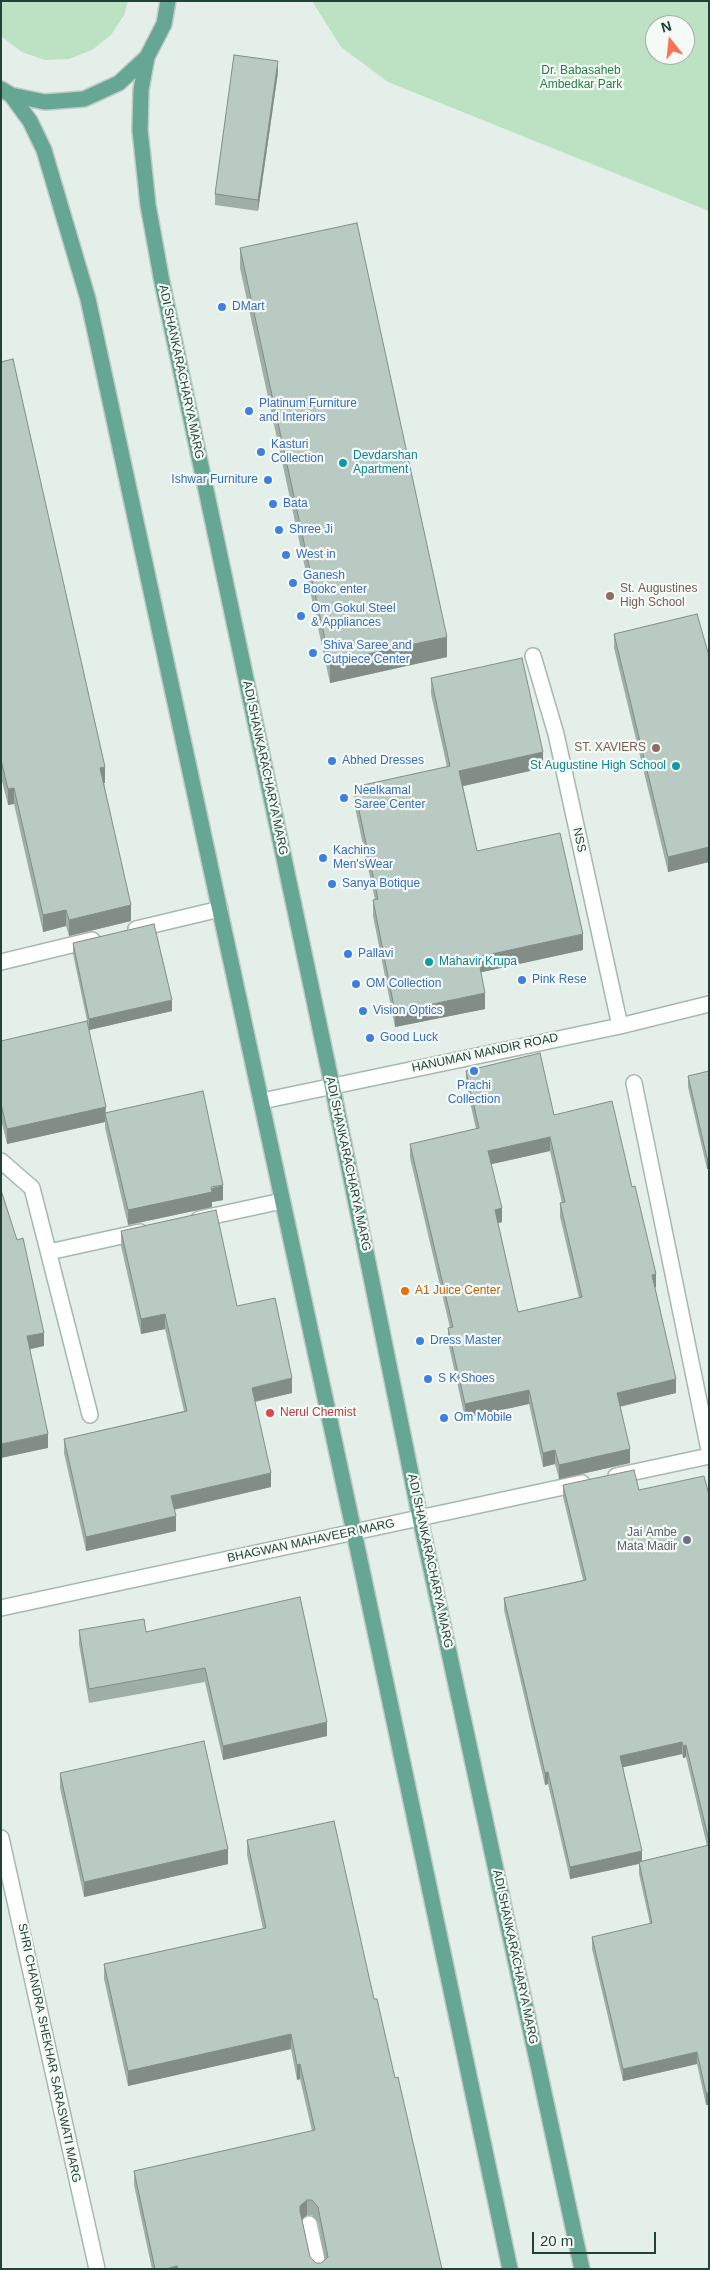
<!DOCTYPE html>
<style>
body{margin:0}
#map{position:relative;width:710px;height:2270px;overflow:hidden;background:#e4efe9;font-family:Helvetica,sans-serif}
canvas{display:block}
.frame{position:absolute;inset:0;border:2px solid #224237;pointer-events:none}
.north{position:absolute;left:645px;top:15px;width:50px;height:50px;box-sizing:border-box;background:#f5faf7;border:1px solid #a1b0aa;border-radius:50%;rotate:344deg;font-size:14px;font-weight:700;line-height:20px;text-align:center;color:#224237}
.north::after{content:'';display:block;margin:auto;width:18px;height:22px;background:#fc7254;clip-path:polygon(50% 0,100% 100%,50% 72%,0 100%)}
.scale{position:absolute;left:532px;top:2232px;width:124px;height:22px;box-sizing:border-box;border:2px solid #224237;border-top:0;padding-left:6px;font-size:15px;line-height:18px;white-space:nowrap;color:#224237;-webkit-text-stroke:4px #f5faf7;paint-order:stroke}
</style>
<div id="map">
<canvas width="710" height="2270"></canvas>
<div class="frame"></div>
<div class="north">N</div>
<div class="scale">20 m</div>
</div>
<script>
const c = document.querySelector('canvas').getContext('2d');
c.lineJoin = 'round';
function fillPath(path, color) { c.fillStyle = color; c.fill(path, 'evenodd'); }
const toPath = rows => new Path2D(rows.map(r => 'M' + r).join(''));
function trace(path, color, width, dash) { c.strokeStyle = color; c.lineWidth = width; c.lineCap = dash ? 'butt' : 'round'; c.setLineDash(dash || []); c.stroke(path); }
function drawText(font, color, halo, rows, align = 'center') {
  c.font = font + ' Helvetica,sans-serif'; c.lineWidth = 4.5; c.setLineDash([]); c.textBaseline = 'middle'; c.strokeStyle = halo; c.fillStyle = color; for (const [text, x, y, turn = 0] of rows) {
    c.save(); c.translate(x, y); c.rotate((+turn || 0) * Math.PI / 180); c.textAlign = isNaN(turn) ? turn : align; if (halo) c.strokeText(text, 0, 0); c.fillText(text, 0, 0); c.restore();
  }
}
const green = toPath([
 [1,1,128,1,124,15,111,35,92,50,69,59,45,60,22,52,2,37],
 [312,1,709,1,709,211,388,82,341,47],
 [655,25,685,25,685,55,655,55]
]);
const minor = toPath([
 [533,656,556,734,620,1026],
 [136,929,220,909],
 [1,962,92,940],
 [634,1083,709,1450],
 [262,1101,620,1026,709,1004],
 [1,1161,32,1188,90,1415],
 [199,1219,282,1201],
 [49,1252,140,1232],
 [616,1476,709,1456],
 [1,1608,582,1483],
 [1,1838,97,2269],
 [309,2224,319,2269]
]);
const major = toPath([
 [147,57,141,90,140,130,148,205,162,282,332,1085,420,1518,582,2269],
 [1,89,11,95,45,102,84,99,119,83,147,57,164,24,168,1],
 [11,95,30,121,44,150,88,299,354,1532,510,2269]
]);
const wall = toPath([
 [278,72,258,211,215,205,215,194],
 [240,248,447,657,330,683,240,268],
 [1,362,105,783,104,783,131,921,69,936,66,926,43,932,14,804,8,805,1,777],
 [614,634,709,656,709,862,668,872,614,648],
 [431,678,543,768,463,786,477,851,583,950,481,972,485,1009,395,1027,373,916,373,900,375,900,354,803,354,787,447,767,431,694],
 [73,943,172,1011,89,1030,73,954],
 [1,1041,106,1113,223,1200,212,1202,212,1207,128,1225,105,1128,105,1122,7,1144,1,1119],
 [466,1071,554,1115,656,1287,655,1288,676,1393,620,1407,630,1463,559,1479,555,1464,543,1467,529,1404,465,1418,448,1342,448,1328,450,1328,410,1158,410,1144,476,1129,466,1084],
 [550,1151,562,1203,560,1203,560,1217,579,1298,518,1312,498,1223,502,1222,491,1164],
 [709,1071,707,1169,688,1087,688,1076],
 [121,1231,237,1306,292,1393,255,1402,271,1487,174,1510,176,1531,86,1551,64,1453,64,1439,184,1411,165,1329,141,1334,121,1246],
 [563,1485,709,1495,709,2105,706,2105,697,2064,623,2081,592,1949,592,1937,650,1924,639,1874,639,1864,570,1879,548,1784,545,1785,504,1610,504,1598,583,1580,563,1497],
 [682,1754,683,1758,686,1757,707,1846,642,1861,623,1767],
 [79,1630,146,1632,327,1736,223,1760,205,1682,89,1703,79,1644],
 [60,1773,228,1864,84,1897,60,1788],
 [247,1840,374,1999,395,2078,442,2269,152,2269,134,2185,134,2171,312,2131,300,2079,297,2080,291,2049,128,2086,104,1979,104,1964,263,1929,247,1855],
 [307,2215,312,2215,318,2222,325,2259,321,2263,316,2263,310,2257,302,2219]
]);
const shadedWall = toPath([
 [278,61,278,72,258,211,258,200],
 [447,637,447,657,330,683,330,662],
 [543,752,543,768,459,787,459,771],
 [105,767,105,783,100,784,100,768],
 [14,788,14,804,8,805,8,789],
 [709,847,709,862,668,872,668,857],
 [131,905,131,921,69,936,69,920],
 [66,910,66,926,43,932,43,915],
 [583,934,583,950,478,973,478,957],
 [485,993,485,1009,395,1027,395,1012],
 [172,1000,172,1011,89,1030,89,1019],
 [106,1107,105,1122,7,1144,7,1129],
 [550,1137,550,1151,488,1165,488,1151],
 [707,1158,709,1158,709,1169,707,1169],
 [223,1185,223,1200,212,1202,212,1207,128,1225,128,1210],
 [502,1208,502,1222,495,1224,495,1210],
 [656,1274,656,1287,652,1288,652,1275],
 [165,1314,165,1329,141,1334,141,1319],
 [44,1333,44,1346,27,1350,27,1336],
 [292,1378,292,1393,252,1402,252,1388],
 [676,1379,676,1393,617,1407,617,1393],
 [529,1390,529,1404,465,1418,465,1404],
 [48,1434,48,1448,1,1458,1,1444],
 [630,1449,630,1463,559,1479,559,1465],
 [555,1450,555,1464,543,1467,543,1453],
 [271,1473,271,1487,171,1510,171,1496],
 [176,1516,176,1531,86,1551,86,1537],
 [327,1722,327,1736,223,1760,223,1746],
 [682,1742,682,1754,620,1768,620,1756],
 [686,1745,686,1757,683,1758,683,1746],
 [548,1772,548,1784,545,1785,545,1773],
 [228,1849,228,1864,84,1897,84,1882],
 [642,1851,642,1863,570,1879,570,1867],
 [291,2034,291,2049,128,2086,128,2071],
 [697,2052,697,2064,623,2081,623,2069],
 [300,2064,300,2079,297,2080,297,2065],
 [706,2093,709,2093,709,2105,706,2105],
 [307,2200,307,2215,300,2221,300,2206],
 [177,2266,177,2269,166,2269]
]);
const building = toPath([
 [234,55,278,61,258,200,215,194,234,55],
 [357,223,447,637,330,662,240,248,357,223],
 [13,359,105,767,100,768,131,905,69,920,66,910,43,915,14,788,8,789,1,760,1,362,13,359],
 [697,614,709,656,709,847,668,857,614,634,697,614],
 [522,658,543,752,459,771,477,851,560,833,583,934,478,957,485,993,395,1012,373,900,378,899,354,787,450,766,431,678,522,658],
 [154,924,172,1000,89,1019,73,943,154,924],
 [87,1021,106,1107,7,1129,1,1104,1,1041,87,1021],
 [540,1053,554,1115,612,1101,632,1187,635,1186,656,1274,652,1275,676,1379,617,1393,630,1449,559,1465,555,1450,543,1453,529,1390,465,1404,448,1328,453,1327,410,1144,479,1128,466,1071,540,1053],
 [550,1137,565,1202,560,1203,582,1297,518,1312,495,1210,502,1208,488,1151,550,1137],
 [709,1071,709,1158,707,1158,688,1076,709,1071],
 [203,1091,223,1185,211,1187,212,1192,128,1210,105,1113,203,1091],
 [1,1190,17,1240,23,1238,44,1333,27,1336,48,1434,1,1444,1,1190],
 [216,1210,237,1306,275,1298,292,1378,252,1388,271,1473,171,1496,176,1516,86,1537,64,1439,187,1411,165,1314,141,1319,121,1231,216,1210],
 [634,1470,639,1490,704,1476,709,1495,709,1841,686,1745,683,1746,682,1742,620,1756,642,1851,570,1867,548,1772,545,1773,504,1598,586,1580,563,1485,634,1470],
 [300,1597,327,1722,223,1746,205,1668,89,1689,79,1630,144,1619,146,1632,300,1597],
 [204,1741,228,1849,84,1882,60,1773,204,1741],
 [334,1821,374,1999,377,1999,395,2078,398,2077,442,2269,178,2269,177,2266,166,2269,155,2269,134,2171,315,2130,300,2064,297,2065,291,2034,128,2071,104,1964,266,1928,247,1840,334,1821],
 [307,2200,312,2200,318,2207,328,2257,321,2263,316,2263,310,2257,300,2211,300,2206,307,2200],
 [709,1845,709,2093,706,2093,697,2052,623,2069,592,1937,652,1923,639,1862,709,1845]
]);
const markers = [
 [222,307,5,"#3f7fe0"],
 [249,411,5,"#3f7fe0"],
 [261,452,5,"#3f7fe0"],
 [343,463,5,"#0f9aa8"],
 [268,480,5,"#3f7fe0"],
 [273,504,5,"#3f7fe0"],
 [279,530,5,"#3f7fe0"],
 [286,555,5,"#3f7fe0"],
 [293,583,5,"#3f7fe0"],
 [610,596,5,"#8d6e63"],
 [301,616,5,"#3f7fe0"],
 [313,653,5,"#3f7fe0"],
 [656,748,5,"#8d6e63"],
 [332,761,5,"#3f7fe0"],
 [676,766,5,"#0f9aa8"],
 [344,798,5,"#3f7fe0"],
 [323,858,5,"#3f7fe0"],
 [332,884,5,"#3f7fe0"],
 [348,954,5,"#3f7fe0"],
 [429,962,5,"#0f9aa8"],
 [522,980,5,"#3f7fe0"],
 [356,984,5,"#3f7fe0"],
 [363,1011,5,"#3f7fe0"],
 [370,1038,5,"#3f7fe0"],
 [474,1071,5,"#3f7fe0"],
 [405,1291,5,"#e8710a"],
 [420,1341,5,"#3f7fe0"],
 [428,1379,5,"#3f7fe0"],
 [270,1413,5,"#e0444e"],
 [444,1418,5,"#3f7fe0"],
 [687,1540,5,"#6b7280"]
];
const parkNames = [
 ["Dr. Babasaheb",581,71],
 ["Ambedkar Park",581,85]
];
const shopNames = [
 ["DMart",232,307],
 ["Platinum Furniture",259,404],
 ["and Interiors",259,418],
 ["Kasturi",271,445],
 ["Collection",271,459],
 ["Ishwar Furniture",258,480,"right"],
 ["Bata",283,504],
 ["Shree Ji",289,530],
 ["West in",296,555],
 ["Ganesh",303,576],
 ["Bookc enter",303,590],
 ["Om Gokul Steel",311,609],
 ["& Appliances",311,623],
 ["Shiva Saree and",323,646],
 ["Cutpiece Center",323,660],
 ["Abhed Dresses",342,761],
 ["Neelkamal",354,791],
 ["Saree Center",354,805],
 ["Kachins",333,851],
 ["Men'sWear",333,865],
 ["Sanya Botique",342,884],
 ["Pallavi",358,954],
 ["Pink Rese",532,980],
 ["OM Collection",366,984],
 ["Vision Optics",373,1011],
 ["Good Luck",380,1038],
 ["Prachi",474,1086,"center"],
 ["Collection",474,1100,"center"],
 ["Dress Master",430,1341],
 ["S K Shoes",438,1379],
 ["Om Mobile",454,1418]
];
const streetNames = [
 ["ADI SHANKARACHARYA MARG",181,372,78],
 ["ADI SHANKARACHARYA MARG",265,768,78],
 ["NSS",579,840,78],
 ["HANUMAN MANDIR ROAD",485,1053,-12],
 ["ADI SHANKARACHARYA MARG",348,1164,78],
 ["BHAGWAN MAHAVEER MARG",311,1541,-12],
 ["ADI SHANKARACHARYA MARG",430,1561,78],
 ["ADI SHANKARACHARYA MARG",515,1957,78],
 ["SHRI CHANDRA SHEKHAR SARASWATI MARG",49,2053,78]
];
const cultureNames = [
 ["Devdarshan",353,456],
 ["Apartment",353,470],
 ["St Augustine High School",666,766,"right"],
 ["Mahavir Krupa",439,962]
];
const educationNames = [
 ["St. Augustines",620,589],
 ["High School",620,603],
 ["ST. XAVIERS",646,748,"right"]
];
const foodNames = [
 ["A1 Juice Center",415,1291]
];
const healthNames = [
 ["Nerul Chemist",280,1413]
];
const worshipNames = [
 ["Jai Ambe",677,1533],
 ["Mata Madir",677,1547]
];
fillPath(green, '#bce1c3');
trace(minor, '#a6b8b0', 18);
trace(major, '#c1cac7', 18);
trace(minor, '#fff', 15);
trace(major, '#65a792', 15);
fillPath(wall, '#9faea7');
fillPath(shadedWall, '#828d88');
fillPath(building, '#b9cac2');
trace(building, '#828d88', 1);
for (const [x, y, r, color] of markers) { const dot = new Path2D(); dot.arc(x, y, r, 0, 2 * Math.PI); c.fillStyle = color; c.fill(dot); trace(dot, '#f5faf7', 2); }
drawText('12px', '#287c43', '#f5faf7', parkNames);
drawText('12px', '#366cbe', '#f5faf7', shopNames, 'left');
drawText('12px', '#224237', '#f5faf7', streetNames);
drawText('12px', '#0d838f', '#f5faf7', cultureNames, 'left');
drawText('12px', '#785e54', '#f5faf7', educationNames, 'left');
drawText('12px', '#c56008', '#f5faf7', foodNames, 'left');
drawText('12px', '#be3a42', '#f5faf7', healthNames, 'left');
drawText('12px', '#5b616d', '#f5faf7', worshipNames, 'right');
</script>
